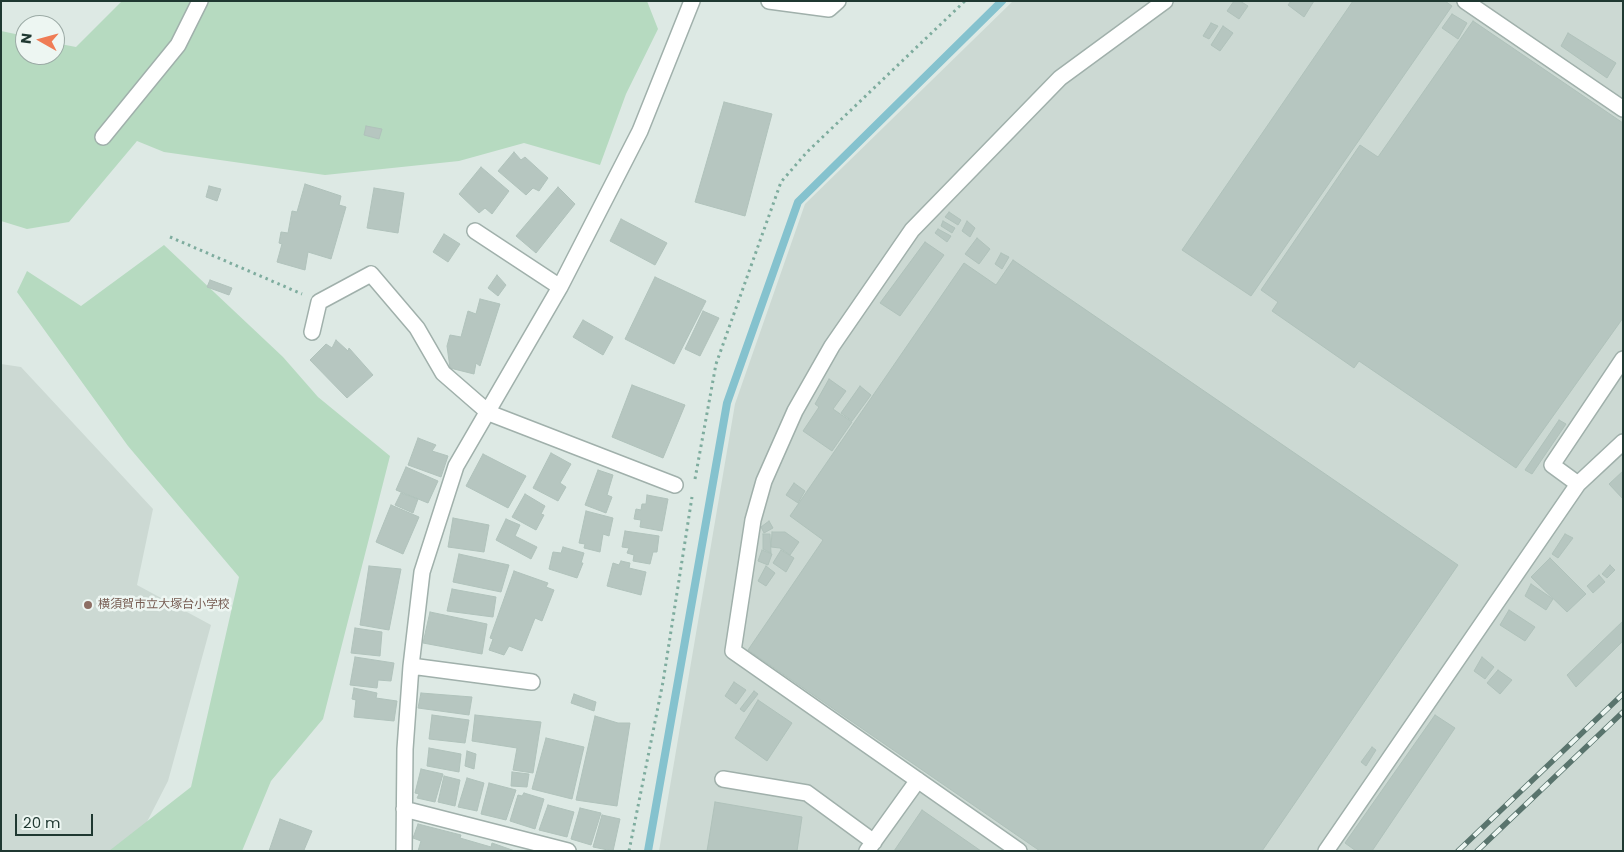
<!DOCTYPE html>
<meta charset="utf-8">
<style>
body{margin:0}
#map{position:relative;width:1624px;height:852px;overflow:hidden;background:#dde9e4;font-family:Poppins,sans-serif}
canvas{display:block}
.frame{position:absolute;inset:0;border:2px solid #1f3831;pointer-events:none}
.north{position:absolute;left:15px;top:15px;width:50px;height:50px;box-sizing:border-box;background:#edf6f2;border:1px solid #9baaa5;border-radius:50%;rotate:277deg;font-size:14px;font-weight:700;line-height:20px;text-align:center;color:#1f3831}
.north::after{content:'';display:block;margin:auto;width:18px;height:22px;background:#ef7c55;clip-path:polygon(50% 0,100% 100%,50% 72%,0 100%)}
.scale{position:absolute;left:15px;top:814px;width:78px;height:22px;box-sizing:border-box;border:2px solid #1f3831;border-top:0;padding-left:6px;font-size:15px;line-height:18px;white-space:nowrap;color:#1f3831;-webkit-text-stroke:4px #edf6f2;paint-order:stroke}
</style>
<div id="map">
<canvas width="1624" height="852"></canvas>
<div class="frame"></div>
<div class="north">N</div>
<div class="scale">20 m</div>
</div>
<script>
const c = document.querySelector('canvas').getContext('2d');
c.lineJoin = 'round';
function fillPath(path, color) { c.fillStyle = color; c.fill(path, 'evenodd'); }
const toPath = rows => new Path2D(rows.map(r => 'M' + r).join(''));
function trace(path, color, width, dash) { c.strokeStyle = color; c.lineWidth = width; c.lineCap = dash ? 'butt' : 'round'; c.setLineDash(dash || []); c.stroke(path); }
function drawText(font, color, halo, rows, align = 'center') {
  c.font = font + ' Poppins,"Noto Sans JP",sans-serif'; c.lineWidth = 5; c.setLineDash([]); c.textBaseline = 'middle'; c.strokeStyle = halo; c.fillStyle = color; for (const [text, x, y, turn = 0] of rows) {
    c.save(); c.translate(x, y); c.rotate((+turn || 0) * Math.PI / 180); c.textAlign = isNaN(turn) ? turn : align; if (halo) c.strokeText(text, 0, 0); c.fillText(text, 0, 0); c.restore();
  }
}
const built = toPath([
 [1013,1,1623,1,1623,851,659,851,735,404,805,204],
 [1,364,21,367,153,509,137,585,211,625,168,781,132,851,1,851]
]);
const green = toPath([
 [122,1,647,1,658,29,626,94,600,165,524,143,459,161,325,175,164,152,137,141,69,222,27,229,1,221,1,31,25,36,25,55,55,55,55,43,76,47],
 [164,245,283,357,318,397,390,456,323,719,271,781,242,851,109,851,191,787,239,577,128,446,17,292,27,271,81,306]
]);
const stream = toPath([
 [648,851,727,403,798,202,1002,1]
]);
const building = toPath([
 [1234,1,1240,1,1248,6,1239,19,1227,11,1234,1],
 [1291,1,1314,1,1304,17,1288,5,1291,1],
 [1353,1,1445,1,1452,6,1251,296,1182,250,1353,1],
 [1452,14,1467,23,1458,39,1442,28,1452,14],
 [1473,21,1623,123,1623,318,1516,468,1359,361,1354,368,1272,311,1278,302,1261,290,1360,145,1378,157,1473,21],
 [1211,23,1218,26,1209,39,1203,36,1211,23],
 [1223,26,1233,33,1220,51,1211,45,1223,26],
 [1568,33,1616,63,1607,78,1561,46,1568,33],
 [724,102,772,114,745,216,695,202,724,102],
 [366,126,382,129,379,139,364,135,366,126],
 [514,152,521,160,525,157,548,178,539,191,533,188,526,195,498,171,514,152],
 [481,167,509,191,492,214,485,208,479,213,459,194,481,167],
 [305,184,341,196,339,205,346,207,331,259,308,252,305,270,277,262,282,244,279,243,281,232,288,233,292,211,297,212,305,184],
 [209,186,221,189,217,201,206,197,209,186],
 [558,187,575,204,536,253,516,236,558,187],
 [374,188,404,193,398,233,367,228,374,188],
 [949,212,961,220,958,225,945,217,949,212],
 [621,219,667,243,655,265,610,241,621,219],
 [943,221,955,228,952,233,941,226,943,221],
 [967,221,975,228,970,237,962,231,967,221],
 [938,229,951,236,947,242,935,233,938,229],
 [444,234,460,244,448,262,433,252,444,234],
 [977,238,990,249,979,264,965,254,977,238],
 [925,242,944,255,900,316,880,303,925,242],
 [1001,253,1009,257,1002,269,995,264,1001,253],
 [1013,260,1458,565,1262,851,1040,851,748,650,823,540,790,516,964,263,996,285,1013,260],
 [497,275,506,285,498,296,488,288,497,275],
 [655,277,706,301,674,364,625,339,655,277],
 [210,280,232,288,229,295,207,287,210,280],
 [480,299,500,304,480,366,476,363,474,374,450,368,447,346,450,335,461,337,468,311,476,314,480,299],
 [703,311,719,318,700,356,685,349,703,311],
 [583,320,613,337,603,355,573,337,583,320],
 [336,340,348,351,349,348,373,375,347,398,310,360,326,344,332,348,336,340],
 [829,379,846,391,833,409,852,422,832,451,803,431,819,407,815,404,829,379],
 [632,385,685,405,663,458,612,437,632,385],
 [860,386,871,395,852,421,841,413,860,386],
 [1559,420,1566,424,1532,474,1525,470,1559,420],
 [418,438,436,445,432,451,448,456,441,477,408,465,418,438],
 [551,453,571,464,560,483,566,487,558,501,533,488,551,453],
 [483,454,526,476,508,508,466,486,483,454],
 [406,467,438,481,428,503,396,490,406,467],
 [598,470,613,475,607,495,612,497,606,513,585,505,598,470],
 [1623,471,1623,499,1609,484,1623,471],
 [794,483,805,491,798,503,786,495,794,483],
 [401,493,418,499,413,513,395,505,401,493],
 [525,494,545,506,541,514,544,515,536,530,512,517,525,494],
 [647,495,668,499,662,531,640,527,641,520,634,519,636,509,641,510,642,504,646,504,647,495],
 [391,505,419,517,403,554,376,542,391,505],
 [586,511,613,518,609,536,603,534,600,552,584,548,585,544,579,543,586,511],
 [453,518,489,525,484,552,448,547,453,518],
 [506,519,520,525,515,536,537,547,531,559,496,540,506,519],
 [769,521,773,528,764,533,761,527,769,521],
 [625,531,659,536,657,552,653,552,650,564,633,561,634,555,627,553,629,548,622,547,625,531],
 [772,532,785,532,799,542,790,555,780,548,771,547,772,532],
 [763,534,770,534,771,553,763,549,763,534],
 [1565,534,1573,538,1558,558,1552,554,1565,534],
 [563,547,584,553,581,563,583,563,577,578,549,569,553,552,561,553,563,547],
 [762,550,772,554,768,565,758,561,762,550],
 [781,550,794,558,786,572,773,563,781,550],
 [459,554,509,565,501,592,453,582,459,554],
 [1550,558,1586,594,1567,612,1531,577,1550,558],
 [621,561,630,563,629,568,646,572,641,595,607,586,613,563,619,565,621,561],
 [1610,565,1615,570,1607,578,1602,574,1610,565],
 [369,566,401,569,389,630,360,625,369,566],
 [766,566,775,573,766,586,758,581,766,566],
 [514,571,548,583,546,587,554,590,542,621,535,618,522,651,509,646,504,655,489,650,493,639,490,638,514,571],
 [1599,575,1605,582,1593,593,1587,586,1599,575],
 [1531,584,1553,599,1546,610,1525,596,1531,584],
 [452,589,496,597,493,617,447,611,452,589],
 [1509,610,1535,627,1525,641,1500,625,1509,610],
 [430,612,487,624,482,654,423,643,430,612],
 [1623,621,1623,641,1576,687,1567,675,1623,621],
 [355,628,382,632,380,656,351,653,355,628],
 [355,657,394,663,391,681,378,680,377,688,350,685,355,657],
 [1482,657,1494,667,1485,679,1474,671,1482,657],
 [1498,670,1512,680,1500,694,1487,683,1498,670],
 [734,682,746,690,736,704,725,696,734,682],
 [354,688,377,693,376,698,397,701,394,721,354,717,356,700,352,699,354,688],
 [754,691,758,694,744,712,740,709,754,691],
 [421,693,472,697,469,715,418,708,421,693],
 [574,694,596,702,594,711,571,703,574,694],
 [758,700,792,723,767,761,735,738,758,700],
 [432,715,469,720,465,743,429,739,432,715],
 [475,715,541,722,533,773,513,770,517,748,472,741,475,715],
 [1435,715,1455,728,1372,851,1356,851,1345,843,1435,715],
 [595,716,618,723,630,723,617,806,576,800,595,716],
 [546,738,584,747,572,799,532,789,546,738],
 [1372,747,1376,750,1366,766,1361,762,1372,747],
 [429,748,461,754,459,772,427,766,429,748],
 [467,751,476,754,474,769,465,766,467,751],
 [421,769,443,774,435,802,417,798,419,794,415,793,421,769],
 [512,772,529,774,527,787,511,786,512,772],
 [444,776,460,780,455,806,438,802,444,776],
 [467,778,484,783,477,811,458,807,467,778],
 [489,783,516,790,506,820,481,814,489,783],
 [524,793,544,799,535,829,510,821,518,795,522,796,524,793],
 [715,802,802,817,797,851,707,851,715,802],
 [548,805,574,812,567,837,539,830,548,805],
 [580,808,601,813,591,845,571,839,580,808],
 [922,810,981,851,894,851,922,810],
 [602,815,620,819,613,851,593,847,602,815],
 [280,819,312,831,304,850,306,851,269,851,280,819],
 [418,824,461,835,460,838,491,847,492,843,515,851,418,851,421,841,413,838,418,824]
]);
const path = toPath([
 [170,237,302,294],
 [695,479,716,364,781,182,807,152,965,1],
 [629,851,663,682,692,497]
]);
const minor = toPath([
 [769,1,829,9,838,1],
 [1465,1,1623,109],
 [103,137,178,45,200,1],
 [475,231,560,287],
 [312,332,319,302,371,274,417,328,443,373,489,413,675,485],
 [1578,484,1552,465,1623,359],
 [411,666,532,682],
 [723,779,807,793,874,842],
 [404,809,568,851],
 [404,851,405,749,411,666,422,572,456,466,560,287,640,131,692,1],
 [867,851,918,780],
 [1019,851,733,651,753,520,764,481,795,411,832,346,912,230,1060,78,1165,1],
 [1326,851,1578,484,1623,442]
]);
const rail = toPath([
 [1458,851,1623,694],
 [1477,851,1623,712]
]);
const markers = [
 [88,605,5,"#8d6e63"]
];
const educationNames = [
 ["横須賀市立大塚台小学校",98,605]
];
fillPath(built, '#ccd9d3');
fillPath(green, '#b6dac0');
trace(stream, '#85c2ce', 8);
fillPath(building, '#b6c6c0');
trace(building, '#b0c2bb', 1);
trace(minor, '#a0b0ab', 18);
trace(path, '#7eac9e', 3, [2.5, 4]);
trace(minor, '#fff', 15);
trace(rail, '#59746d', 5.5);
trace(rail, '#edf6f2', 4, [11]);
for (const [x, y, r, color] of markers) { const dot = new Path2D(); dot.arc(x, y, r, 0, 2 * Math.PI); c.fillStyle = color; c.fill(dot); trace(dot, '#edf6f2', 2); }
drawText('12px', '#785e54', '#edf6f2', educationNames, 'left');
</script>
